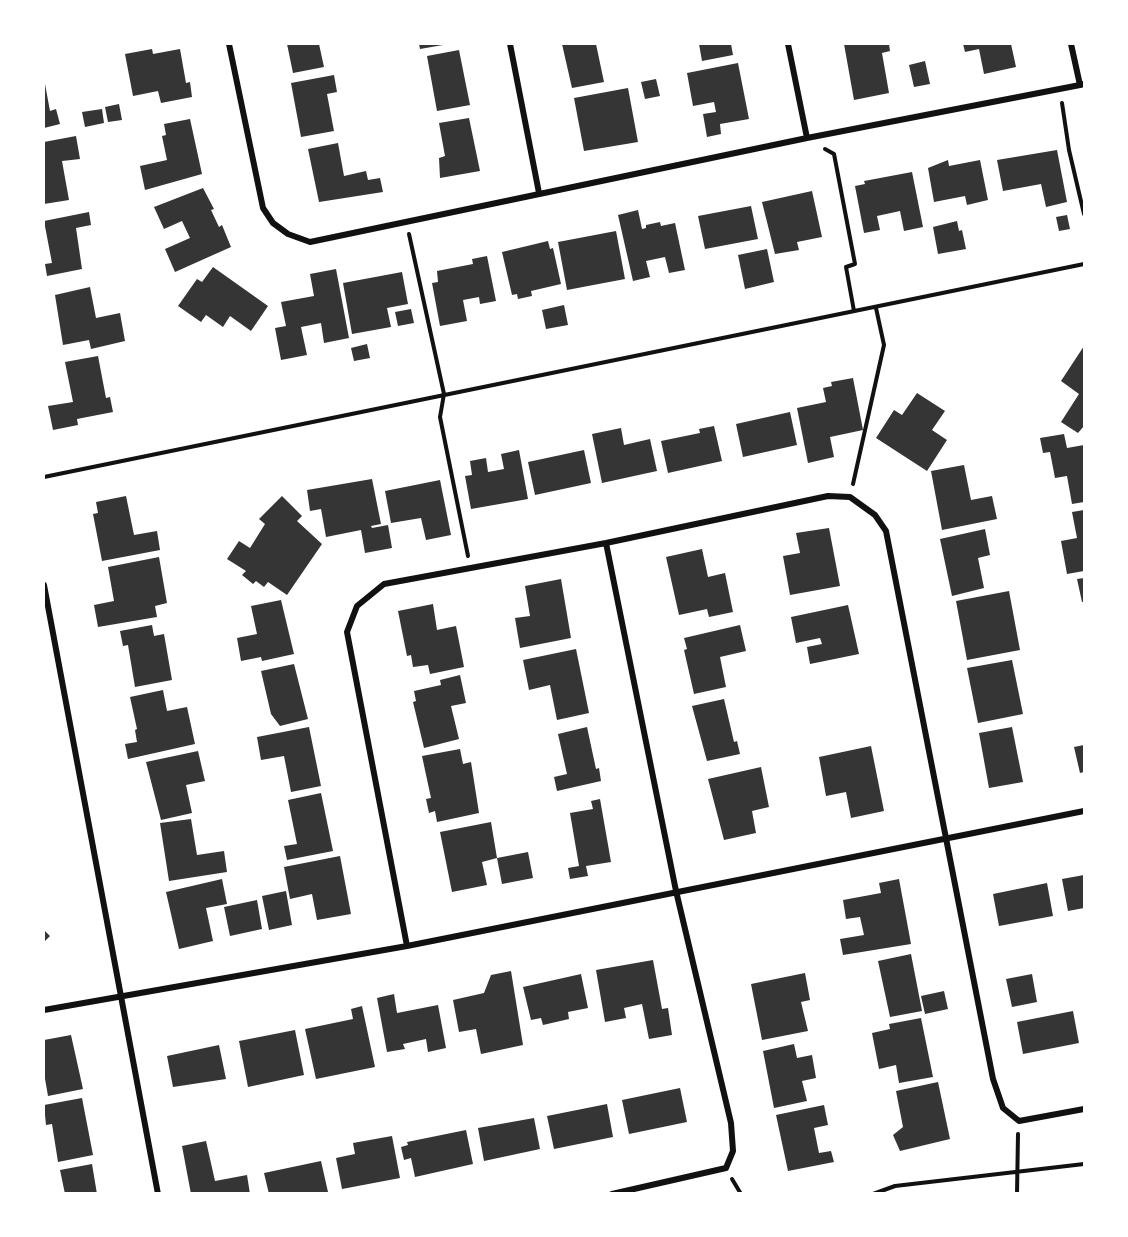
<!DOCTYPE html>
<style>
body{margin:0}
#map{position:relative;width:1128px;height:1237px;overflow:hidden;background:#fff;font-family:Cabin,sans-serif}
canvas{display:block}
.frame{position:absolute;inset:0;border:45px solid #fff;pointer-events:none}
</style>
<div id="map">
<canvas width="1128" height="1237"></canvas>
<div class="frame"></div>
</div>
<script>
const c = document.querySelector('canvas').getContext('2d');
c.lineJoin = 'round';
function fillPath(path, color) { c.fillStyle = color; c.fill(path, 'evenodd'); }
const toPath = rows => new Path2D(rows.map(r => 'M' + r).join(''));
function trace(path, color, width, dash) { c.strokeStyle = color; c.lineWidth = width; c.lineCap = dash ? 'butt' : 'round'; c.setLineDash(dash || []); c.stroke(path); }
const building = toPath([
 [287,44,319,44,324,67,293,73],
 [419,44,443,44,443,45,420,49],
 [562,44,596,44,604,82,572,88],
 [699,44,731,44,733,55,702,61],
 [844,44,889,44,890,51,882,53,889,93,854,100],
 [963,44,1011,44,1016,67,984,74,979,49,965,52],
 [152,49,153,54,180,49,186,83,190,82,192,97,161,103,158,91,133,96,125,54],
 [459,50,470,105,437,111,427,56],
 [925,61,930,84,914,87,909,65],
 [738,63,749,119,720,124,721,134,707,137,703,114,716,112,714,102,693,106,687,73],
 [334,75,337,92,327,94,334,131,301,137,291,83],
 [656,79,660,96,645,99,641,82],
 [45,84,50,111,56,109,60,124,44,128],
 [628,88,638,142,584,151,574,98],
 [119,104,122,120,108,122,105,107],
 [102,109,104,123,85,127,82,112],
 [469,118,480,171,440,178,439,158,445,156,439,123],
 [190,119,202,174,145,190,140,166,167,160,162,136,166,135,164,124],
 [76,136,80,159,62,161,69,200,44,204,44,142],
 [338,143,344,176,366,171,368,180,380,178,383,192,319,202,308,149],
 [1057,150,1067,202,1046,207,1041,184,1003,191,997,160],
 [948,160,949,166,980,160,988,200,967,205,965,196,934,202,928,168],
 [912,172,923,227,904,231,900,211,877,216,880,230,864,233,855,186,865,184,864,181],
 [203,188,214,209,211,210,219,227,222,225,231,247,175,272,165,249,190,238,182,221,164,229,154,207],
 [812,191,822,237,797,242,799,250,775,254,762,202],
 [751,206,758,239,705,249,698,216],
 [638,210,642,229,646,228,646,225,660,222,661,226,675,223,685,270,669,273,665,257,646,261,650,277,633,281,618,215],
 [89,212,91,225,76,228,82,269,47,276,45,264,52,263,44,221],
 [1067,215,1070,229,1059,231,1056,217],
 [957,221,959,231,962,230,966,249,938,254,933,227],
 [616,231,625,279,567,290,558,242],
 [548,241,550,249,553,248,561,284,531,291,532,296,518,299,517,294,512,295,502,252],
 [767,249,774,282,745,289,738,255],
 [487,256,496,301,480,304,479,297,463,300,467,321,440,326,432,283,438,282,437,271,473,264,472,259],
 [213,267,268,306,251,331,230,316,223,327,206,315,201,322,178,306,197,279,202,282],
 [336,269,349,338,324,343,321,323,301,327,307,355,281,360,275,328,286,326,281,302,314,296,310,274],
 [402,272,408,304,387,308,391,327,352,334,343,283],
 [90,287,96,318,120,313,125,341,91,349,89,340,63,345,55,295],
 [564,305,568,325,546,329,542,310],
 [411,309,414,323,398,326,395,312],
 [367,344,370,358,354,361,351,348],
 [1084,346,1084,426,1078,433,1061,422,1079,394,1061,381],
 [98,356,106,398,110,397,113,412,77,419,78,425,53,430,48,406,73,402,65,362],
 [853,378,863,430,830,437,834,457,808,463,797,408,826,402,823,388,832,386,831,382],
 [917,393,945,411,932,430,947,440,927,471,876,438,894,410,902,415],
 [790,412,797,445,743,457,736,424],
 [714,426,722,461,668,473,661,441,700,433,699,429],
 [621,428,624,445,650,439,657,471,602,483,592,434],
 [1064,434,1067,448,1084,445,1084,502,1072,504,1067,476,1055,478,1050,452,1043,453,1040,438],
 [519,450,528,499,471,509,465,476,472,475,470,461,486,458,488,472,504,469,501,454],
 [584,450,591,483,535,495,528,462],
 [964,465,971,500,992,496,997,519,942,530,931,471],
 [372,479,381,524,371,526,372,528,388,525,392,548,365,553,361,530,326,537,321,509,310,511,307,490],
 [440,480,451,535,426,540,421,518,391,523,385,491],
 [126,496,134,535,157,531,160,550,102,561,93,514,98,513,96,502],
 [282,496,302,516,297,521,322,544,287,595,268,582,264,587,256,581,253,584,242,575,246,571,227,559,239,541,250,548,265,524,259,519],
 [1084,510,1084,571,1067,574,1061,541,1077,538,1072,512],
 [829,528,840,586,790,595,783,556,800,553,796,533],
 [985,529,990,555,978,558,984,588,952,596,940,539],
 [702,549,708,577,725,573,733,612,709,617,707,609,679,615,666,557],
 [159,557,167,603,155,606,157,617,98,627,94,605,114,601,108,567],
 [1084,578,1084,602,1082,602,1077,579],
 [561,579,571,638,520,648,515,618,530,616,525,586],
 [1009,591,1020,650,967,660,956,601],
 [281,600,294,654,262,661,261,657,241,661,237,638,257,634,251,606],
 [433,604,437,630,456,626,464,667,430,674,428,665,413,667,411,655,407,656,398,611],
 [848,605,859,654,810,664,807,647,822,644,820,638,796,643,791,617],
 [152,625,154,636,164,634,172,680,135,687,128,645,123,646,120,631],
 [740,625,746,651,720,657,726,687,694,694,684,650,687,649,684,638],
 [576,649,589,713,557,720,550,685,529,690,523,660],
 [1012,660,1023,714,978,723,967,668],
 [294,664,308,719,280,726,271,714,261,671],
 [460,675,466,703,451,706,459,739,424,748,413,702,416,701,414,691,441,685,440,680],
 [163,690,167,711,187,707,195,744,128,759,125,744,137,742,135,730,137,729,130,697],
 [724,699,734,742,737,741,740,754,707,761,692,706],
 [309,727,321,786,291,792,284,756,261,760,257,737],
 [587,727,596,769,599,768,601,781,557,791,554,777,567,774,558,734],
 [1012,727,1023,782,989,788,979,733],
 [1084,745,1084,772,1080,773,1074,747],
 [871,746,884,811,851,818,846,792,826,796,819,757],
 [460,749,463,764,471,762,479,813,437,822,435,811,429,813,426,799,431,798,422,756],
 [198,751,205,781,186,785,192,813,161,820,146,762],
 [761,767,769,807,752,811,756,833,724,840,708,779],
 [321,793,333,851,287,860,284,846,297,844,288,800],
 [600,799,611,862,586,866,588,876,570,879,568,868,579,866,570,813,593,809,591,801],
 [191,819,197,855,224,851,227,872,169,881,160,823],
 [491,822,497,858,482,862,487,885,452,892,440,832],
 [528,852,533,878,502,884,497,858],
 [340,856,351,914,317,920,312,894,290,899,284,867],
 [1084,875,1084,908,1068,911,1062,879],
 [222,879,227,904,206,908,213,941,179,949,166,892],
 [899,879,911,944,843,955,840,939,864,935,860,917,846,919,843,900,881,893,879,883],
 [1047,883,1053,916,999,926,993,894],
 [286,891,292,925,269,930,262,896],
 [257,900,262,929,230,936,224,907],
 [44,930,50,936,44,942],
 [911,954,922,1011,890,1017,878,961],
 [653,960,662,1009,668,1008,672,1035,649,1039,642,1004,624,1008,626,1018,605,1022,596,970],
 [511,971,523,1045,481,1054,476,1029,459,1032,453,1000,484,993,491,975],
 [805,973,810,1000,801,1002,808,1031,762,1040,751,984],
 [581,974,588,1008,568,1012,569,1019,543,1025,541,1018,531,1020,523,987],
 [1032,974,1037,1002,1012,1007,1006,979],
 [944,991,948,1009,925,1014,921,996],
 [394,994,397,1013,438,1005,446,1048,428,1052,426,1039,403,1044,405,1049,387,1052,377,998],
 [362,1006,375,1067,316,1079,305,1029,353,1019,351,1009],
 [1073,1011,1079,1043,1023,1054,1017,1022],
 [921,1018,933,1077,899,1083,896,1065,879,1069,872,1033,890,1029,889,1024],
 [295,1030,304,1075,248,1087,239,1041],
 [71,1035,83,1089,48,1096,44,1073,44,1040],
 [794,1044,797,1058,812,1055,816,1078,802,1081,807,1101,774,1108,763,1051],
 [219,1045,226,1079,173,1087,167,1056],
 [938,1082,950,1139,900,1151,893,1135,903,1127,896,1091],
 [680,1088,687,1122,629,1134,622,1100],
 [82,1098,93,1155,58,1162,52,1124,46,1125,44,1105],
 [607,1104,613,1137,554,1149,547,1116],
 [824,1105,828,1125,814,1128,819,1153,831,1151,834,1162,788,1171,776,1115],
 [534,1118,540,1149,484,1161,478,1128],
 [466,1130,473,1164,415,1177,411,1158,404,1160,401,1147,408,1145,407,1142],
 [392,1136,400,1178,342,1189,336,1158,355,1154,353,1143],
 [206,1141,215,1181,247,1175,250,1194,191,1194,182,1146],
 [321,1161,328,1192,269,1194,264,1173],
 [92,1164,97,1194,65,1194,60,1170]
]);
const path = toPath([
 [1062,103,1069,150,1084,214],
 [825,149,834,154,855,264,846,267,854,311],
 [409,234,444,394,440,417,468,556],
 [44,477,1084,264],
 [853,484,884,345,876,308],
 [732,1179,741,1194],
 [873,1194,895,1186,1084,1164],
 [1017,1194,1018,1134]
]);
const minor = toPath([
 [229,44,263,208,273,223,288,234,310,242,807,138,788,44],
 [510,44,539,193],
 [1071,44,1080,85,1084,84],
 [807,138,1080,85],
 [606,543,676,891,731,1123,733,1151,726,1168,612,1194],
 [44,585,158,1194],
 [407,946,347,632,357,606,384,584,606,543,828,496,850,497,875,515,886,531,993,1079,1003,1108,1019,1121,1084,1109],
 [44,1010,407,946,1084,811]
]);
fillPath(building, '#353535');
trace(path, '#111', 4);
trace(minor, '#111', 6);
</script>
